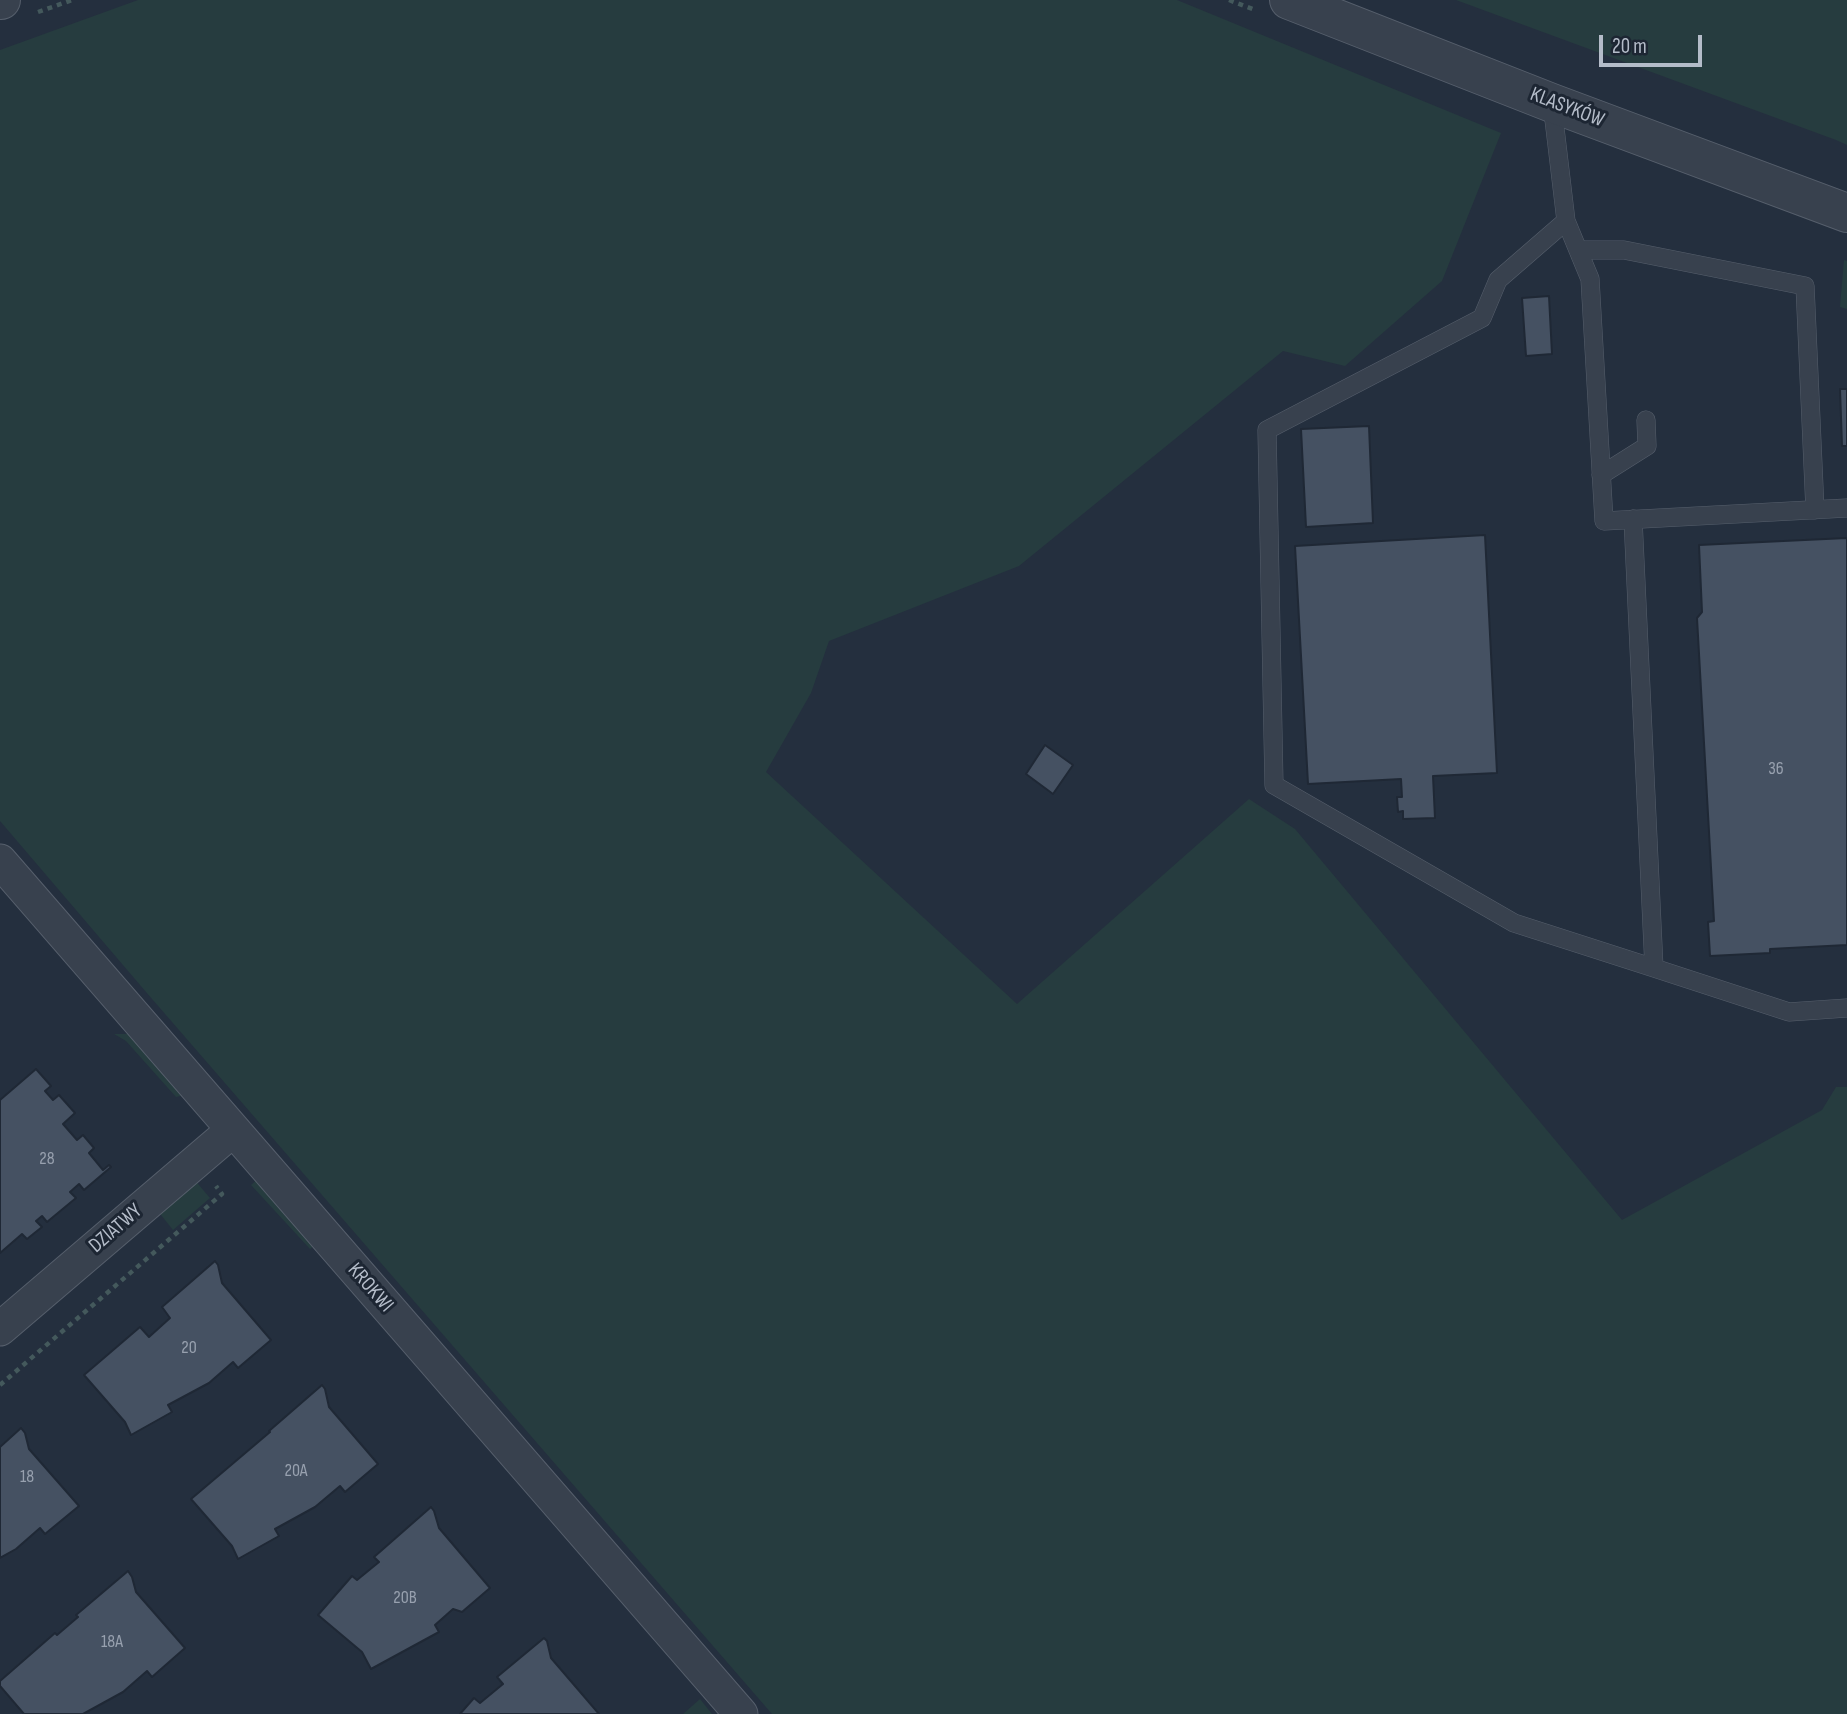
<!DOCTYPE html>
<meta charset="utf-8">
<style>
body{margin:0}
#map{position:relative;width:1847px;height:1714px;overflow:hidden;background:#242f3e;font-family:"Sofia Sans Condensed",sans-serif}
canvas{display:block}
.scale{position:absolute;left:1599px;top:35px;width:103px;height:32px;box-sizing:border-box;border:4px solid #b4bcc9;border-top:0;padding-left:9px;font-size:21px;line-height:24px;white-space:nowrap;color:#b4bcc9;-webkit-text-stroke:5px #1d2633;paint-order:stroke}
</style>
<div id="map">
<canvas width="1847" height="1714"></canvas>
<div class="scale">20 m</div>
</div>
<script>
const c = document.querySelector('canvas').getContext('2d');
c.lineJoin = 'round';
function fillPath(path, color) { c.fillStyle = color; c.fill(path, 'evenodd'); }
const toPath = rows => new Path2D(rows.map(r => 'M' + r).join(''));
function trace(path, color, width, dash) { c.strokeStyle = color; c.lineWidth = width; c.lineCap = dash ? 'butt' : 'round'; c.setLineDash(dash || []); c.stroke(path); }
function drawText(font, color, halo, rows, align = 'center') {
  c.font = font + ' "Sofia Sans Condensed",sans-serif'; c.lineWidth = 6; c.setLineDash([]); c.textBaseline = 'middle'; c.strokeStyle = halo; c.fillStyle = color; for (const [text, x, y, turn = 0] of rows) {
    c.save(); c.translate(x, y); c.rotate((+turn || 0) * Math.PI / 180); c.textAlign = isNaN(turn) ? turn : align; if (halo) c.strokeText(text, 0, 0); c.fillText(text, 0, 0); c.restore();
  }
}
const green = toPath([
 [138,0,1177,0,1501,133,1442,281,1345,366,1283,351,1019,566,829,641,811,693,766,772,1017,1004,1249,799,1295,829,1622,1220,1822,1110,1836,1087,1847,1087,1847,1714,772,1714,146,992,0,821,0,50],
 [1456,0,1847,0,1847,145,1836,140],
 [1844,260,1847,261,1847,309,1840,307],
 [114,1034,131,1034,185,1095,176,1097,126,1041],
 [260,1177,318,1242,310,1249,251,1185],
 [193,1178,210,1198,173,1230,157,1210],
 [700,1699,712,1714,683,1714]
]);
const building = toPath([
 [1549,296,1552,354,1526,356,1522,298,1549,296],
 [1840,389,1847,389,1847,446,1842,446,1840,389],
 [1369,426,1373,523,1306,527,1301,429,1369,426],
 [1485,535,1497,773,1433,776,1435,818,1403,819,1403,811,1398,812,1397,797,1402,797,1401,779,1308,784,1295,546,1485,535],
 [1847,538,1847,945,1770,949,1770,953,1710,956,1708,922,1714,921,1697,618,1702,612,1699,545,1847,538],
 [1045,745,1073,765,1053,794,1026,774,1045,745],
 [36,1069,51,1086,45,1091,53,1100,59,1095,75,1113,63,1124,77,1140,83,1135,94,1148,89,1153,103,1170,109,1165,111,1167,84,1190,79,1184,70,1192,76,1198,47,1222,42,1216,36,1221,42,1227,27,1239,22,1234,0,1253,0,1100,36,1069],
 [215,1261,218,1265,222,1283,271,1340,238,1368,233,1362,209,1383,168,1405,172,1412,131,1435,125,1422,84,1375,140,1327,149,1337,170,1318,162,1307,215,1261],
 [322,1385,325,1389,329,1407,378,1464,345,1492,340,1486,315,1507,275,1529,279,1536,238,1559,232,1546,191,1499,270,1432,269,1431,322,1385],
 [21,1428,25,1433,29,1449,79,1506,45,1534,40,1528,16,1549,0,1558,0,1447,21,1428],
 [431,1507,434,1511,439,1528,490,1588,462,1612,453,1609,435,1625,439,1632,371,1669,362,1652,318,1615,352,1576,357,1580,379,1562,374,1557,431,1507],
 [128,1571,132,1577,136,1592,185,1648,152,1677,147,1671,123,1692,83,1714,24,1714,0,1686,0,1681,55,1633,57,1635,78,1617,76,1615,128,1571],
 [544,1638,547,1641,551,1658,599,1714,460,1714,474,1698,480,1703,503,1684,497,1677,544,1638]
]);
const path = toPath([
 [1229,0,1255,10],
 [38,12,72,0],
 [0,1385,222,1194,216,1186]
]);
const service = toPath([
 [1552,103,1566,221,1590,279,1604,521,1847,508],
 [1566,221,1498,280,1482,318,1267,430,1274,785,1514,923,1654,968],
 [1578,250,1624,250,1805,286,1815,510],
 [1601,475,1647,446,1646,420],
 [1633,519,1654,968,1789,1012,1847,1008]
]);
const minor = toPath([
 [0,861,741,1714],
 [0,1329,233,1130]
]);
const tertiary = toPath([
 [0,0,1,0],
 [1289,0,1552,103,1847,213]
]);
const numberNames = [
 ["36",1776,769],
 ["28",47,1159],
 ["20",189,1348],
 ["20A",296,1471],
 ["18",27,1477],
 ["20B",405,1598],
 ["18A",112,1642]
];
const streetNames = [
 ["KLASYKÓW",1567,108,21],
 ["DZIATWY",116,1229,-41],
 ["KROKWI",370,1288,49]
];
fillPath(green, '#263c3f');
fillPath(building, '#455162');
trace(building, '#1f2835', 2);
trace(service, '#565f6c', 19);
trace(minor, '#565f6c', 35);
trace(tertiary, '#565f6c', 40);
trace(path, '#44595c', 4.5, [5, 5]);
trace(service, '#38414e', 18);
trace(minor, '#38414e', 33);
trace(tertiary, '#38414e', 38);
drawText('18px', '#98a1af', null, numberNames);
drawText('21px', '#b4bcc9', '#1d2633', streetNames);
</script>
